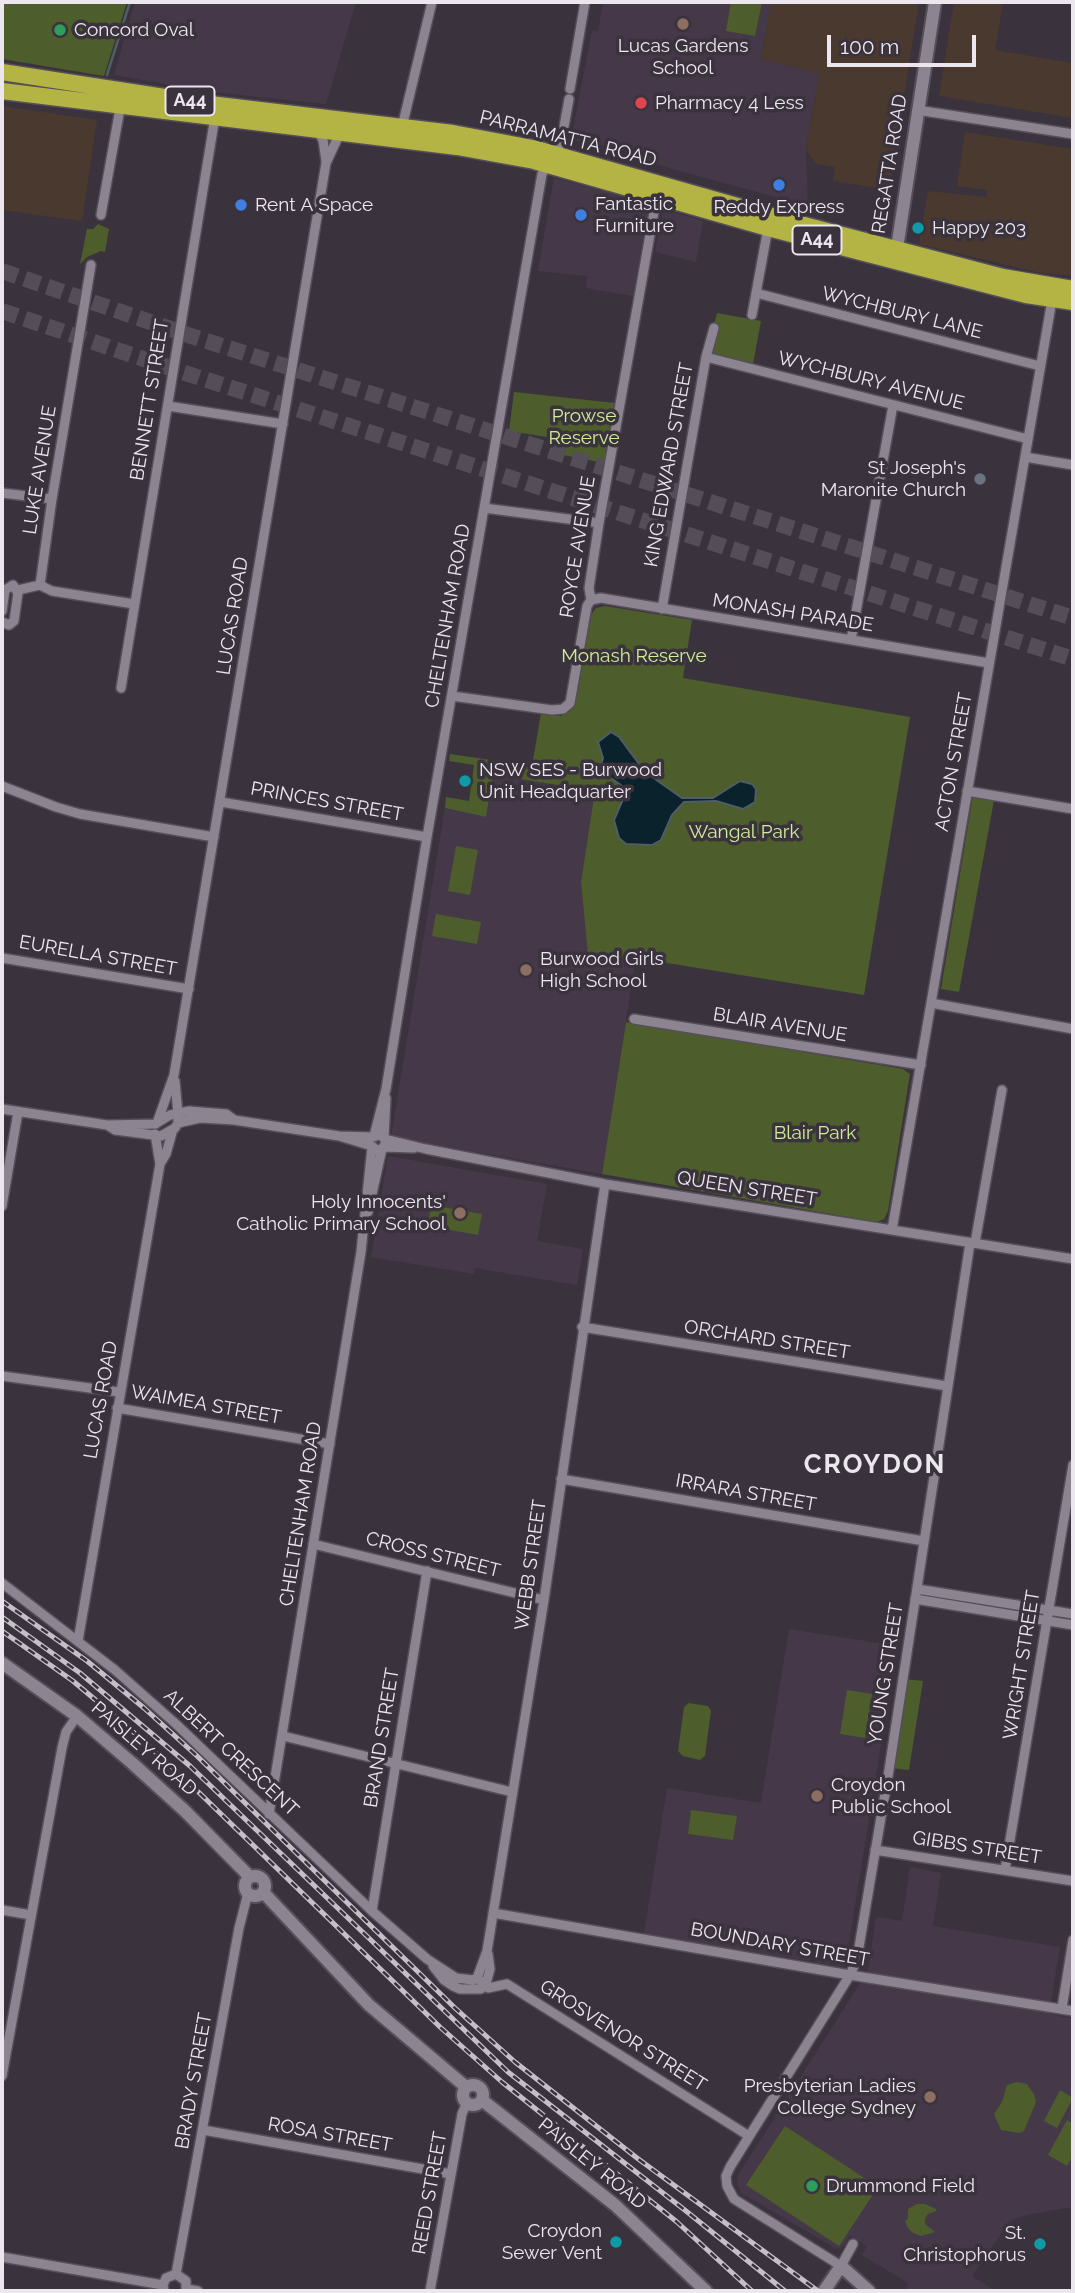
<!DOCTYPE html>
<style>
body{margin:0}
#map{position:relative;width:1075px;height:2293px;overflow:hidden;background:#3a333d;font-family:Raleway,sans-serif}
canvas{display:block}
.frame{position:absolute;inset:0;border:4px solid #ece7ee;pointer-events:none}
.scale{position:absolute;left:827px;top:35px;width:149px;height:32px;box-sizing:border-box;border:4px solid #ece7ee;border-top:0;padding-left:9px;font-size:21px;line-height:24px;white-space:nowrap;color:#ece7ee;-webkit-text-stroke:5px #3a333d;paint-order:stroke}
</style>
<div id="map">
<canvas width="1075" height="2293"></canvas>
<div class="frame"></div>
<div class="scale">100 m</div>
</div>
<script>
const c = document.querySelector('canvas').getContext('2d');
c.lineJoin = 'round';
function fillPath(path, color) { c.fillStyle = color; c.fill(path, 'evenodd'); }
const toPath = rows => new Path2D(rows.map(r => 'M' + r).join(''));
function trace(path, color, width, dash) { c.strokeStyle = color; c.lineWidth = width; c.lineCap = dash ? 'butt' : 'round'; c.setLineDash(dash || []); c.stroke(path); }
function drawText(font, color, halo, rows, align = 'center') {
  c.font = font + ' Raleway,sans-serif'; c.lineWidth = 7; c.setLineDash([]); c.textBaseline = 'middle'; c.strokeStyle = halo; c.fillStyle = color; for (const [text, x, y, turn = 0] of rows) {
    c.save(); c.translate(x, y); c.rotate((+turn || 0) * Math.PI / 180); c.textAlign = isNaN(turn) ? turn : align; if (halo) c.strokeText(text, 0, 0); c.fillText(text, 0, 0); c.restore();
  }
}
const built = toPath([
 [135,2,356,2,326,104,212,92,114,75],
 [603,2,771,2,761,59,819,73,806,150,808,206,633,158,634,150,571,140,592,30,598,31],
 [554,178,649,203,633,296,586,288,587,276,538,271],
 [667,210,703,221,696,262,655,252,662,213],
 [495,775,596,791,581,882,588,954,635,962,602,1174,391,1137,445,808,486,817],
 [388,1156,547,1184,537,1241,583,1249,577,1285,475,1268,474,1274,371,1257],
 [789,1629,897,1646,845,1967,815,1962,816,1954,811,1954,810,1961,644,1934,667,1788,761,1803],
 [910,1867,941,1873,933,1926,1060,1947,1049,2014,1073,2019,1073,2208,1065,2208,1026,2215,1010,2221,972,2276,995,2291,905,2291,909,2284,862,2255,867,2246,850,2236,842,2247,837,2249,741,2193,737,2183,738,2175,868,1971,876,1917,902,1921]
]);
const industrial = toPath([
 [771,2,919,2,889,190,833,181,835,167,816,164,806,150,819,73,761,59],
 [954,2,1003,2,995,50,1073,63,1073,118,939,96],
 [2,106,97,120,82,221,2,210],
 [965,132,1073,149,1073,276,1036,272,919,244,928,191,987,197,987,190,957,186]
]);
const green = toPath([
 [2,2,127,2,104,76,2,59],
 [731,2,762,2,755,36,726,31],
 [98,224,109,229,105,252,101,251,87,257,80,264,87,229,93,229],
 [717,313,761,321,752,369,706,357],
 [514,392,615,403,604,463,558,454,560,439,509,431],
 [605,606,692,620,683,678,910,717,864,995,636,958,635,962,588,955,581,882,595,791,495,775,496,768,482,766,480,772,493,778,486,817,445,808,446,797,469,801,474,765,449,761,450,754,532,766,541,713,561,716,569,712,575,704,591,615,596,608],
 [973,795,994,800,959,992,941,989],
 [456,846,478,850,470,895,448,891],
 [436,914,481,922,477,944,432,936],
 [626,1022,903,1069,910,1074,888,1211,884,1219,877,1222,602,1174],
 [431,1205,482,1214,478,1235,428,1226],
 [905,1679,923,1681,909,1770,891,1768],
 [847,1690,872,1694,865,1738,840,1734],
 [689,1703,708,1706,711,1711,705,1756,700,1760,683,1756,678,1751,684,1707],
 [691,1810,737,1816,733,1840,688,1834],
 [1016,2082,1027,2084,1034,2094,1036,2102,1024,2131,1019,2133,1001,2130,994,2114,1002,2102,1007,2085],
 [1060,2090,1073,2098,1057,2128,1044,2121],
 [1067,2120,1073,2124,1073,2155,1067,2166,1048,2155],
 [785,2126,878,2187,839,2246,746,2185],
 [917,2204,925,2204,936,2209,936,2211,928,2214,925,2218,925,2224,935,2232,921,2236,913,2233,908,2228,905,2221,908,2219,908,2209]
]);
const water = toPath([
 [611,732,619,737,645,772,682,798,713,798,740,781,752,784,756,789,755,802,743,809,716,801,684,802,672,815,661,840,652,845,626,844,619,838,614,820,624,797,621,785,608,776,601,765,603,758,598,742,611,732]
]);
const stream = toPath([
 [107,75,130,2]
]);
const highwayTunnel = toPath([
 [2,271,191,336,1073,618],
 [2,311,182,372,1073,659]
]);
const street = toPath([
 [570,89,585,2],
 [917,110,1073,134],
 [402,127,432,2],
 [317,130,323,140,326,161],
 [101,215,121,103],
 [91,265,52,499,40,585,52,591,134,604],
 [756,293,1040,366],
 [752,315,768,228],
 [706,357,1028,439],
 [168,406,283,424],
 [1025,457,1073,465],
 [2,493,52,499],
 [484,508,599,523],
 [18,590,40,585],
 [591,600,601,598,989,663],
 [662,609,706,357,714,328],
 [2,611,5,590,13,585,18,593,14,621,9,625,2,622],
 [851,640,893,405],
 [121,688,215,117],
 [452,696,552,710,563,709,570,703,587,606,591,600,589,588,599,523,657,195],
 [2,786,56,807,80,814,214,837],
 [967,791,1073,809],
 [221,802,427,837],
 [2,958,189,989],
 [931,1003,1073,1029],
 [634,1019,921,1065],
 [2,1109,107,1125,156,1124],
 [157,1123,174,1075,326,163,340,133],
 [157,1123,170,1115,189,1111,226,1114,233,1119],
 [178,1123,200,1118,234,1120,339,1136,373,1137,380,1135,384,1138,386,1143,382,1149,376,1150,372,1146,339,1136],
 [107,1125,115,1130,161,1136,175,1128,178,1123,178,1114,175,1081],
 [155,1134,160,1164],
 [374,1136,386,1089,427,837,542,174,561,143,569,99],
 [384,1138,386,1098],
 [385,1139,426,1149,605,1184,1073,1259],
 [384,1147,414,1148],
 [2,1206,18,1112],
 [368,1212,382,1149],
 [892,1230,1052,300],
 [975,1243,1002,1090],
 [582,1327,947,1386],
 [2,1376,119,1392],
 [117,1408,330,1444],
 [561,1479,924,1541],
 [313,1544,544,1600],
 [2,1583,115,1670,176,1724,372,1911,427,1959,456,1978,473,1980,477,1978],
 [917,1589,1073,1614],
 [915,1599,1073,1625],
 [78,1641,160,1164,166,1154,173,1129],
 [283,1736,512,1792],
 [269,1814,361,1252,372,1147],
 [875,1850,1073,1881],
 [1005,1870,1073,1465],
 [2,1910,31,1915],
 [372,1911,427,1571],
 [493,1913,850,1975,1073,2011],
 [433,1966,444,1980,453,1986,460,1989,481,1989,487,1980,490,1969,488,1954],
 [477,1978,487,1951,544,1600,605,1184],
 [477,1978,488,1988,507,1984,749,2136],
 [1062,2008,1073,1940],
 [2,2076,62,1748,66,1732,77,1716],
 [203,2130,451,2174],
 [853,2244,841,2266,734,2199,727,2186,726,2176,730,2167,850,1975,857,1959,889,1770,970,1243],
 [2,2257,163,2285],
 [176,2274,239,1928,248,1893],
 [187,2289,198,2291],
 [164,2291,163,2285,166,2278,176,2274,186,2281,186,2291],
 [430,2291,462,2114,467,2102]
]);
const secondary = toPath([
 [897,248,935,2],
 [2,1663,77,1716,132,1763,185,1811,250,1877],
 '245 1886a10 10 0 1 1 20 0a10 10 0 1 1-20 0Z',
 [263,1892,369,2005,466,2087],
 '463 2095a10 10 0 1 1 20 0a10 10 0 1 1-20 0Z',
 [482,2100,615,2205,706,2291],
 [824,2291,841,2266,869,2291]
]);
const highway = toPath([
 [2,72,210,104,453,133,533,148,804,225,1003,277,1073,289],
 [2,91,457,147,534,161,768,228,991,286,1026,295,1073,302]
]);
const rail = toPath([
 [2,1601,87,1661,144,1708,197,1756,455,2008,515,2062,637,2158,818,2291],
 [2,1617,80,1673,190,1766,508,2072,686,2211,785,2291],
 [2,1631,73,1681,130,1729,182,1776,440,2027,502,2082,677,2222,752,2291]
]);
const markers = [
 [683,24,7,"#8d6e63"],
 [60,30,7,"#2e9e5b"],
 [641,103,7,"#e0444e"],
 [779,185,7,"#3f7fe0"],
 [241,205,7,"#3f7fe0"],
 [581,215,7,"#3f7fe0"],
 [918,228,7,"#0f9aa8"],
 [980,479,7,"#6b7280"],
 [465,781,7,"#0f9aa8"],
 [526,970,7,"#8d6e63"],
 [460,1213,7,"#8d6e63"],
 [817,1796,7,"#8d6e63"],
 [930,2097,7,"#8d6e63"],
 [812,2186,7,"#2e9e5b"],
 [616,2242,7,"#0f9aa8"],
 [1040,2244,7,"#0f9aa8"]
];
const shields = [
 [190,101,49],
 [817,240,49]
];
const shieldNames = [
 ["A44",190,101],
 ["A44",817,240]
];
const poiNames = [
 ["Concord Oval",74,30],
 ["Lucas Gardens",683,46,"center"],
 ["School",683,68,"center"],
 ["Pharmacy 4 Less",655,103],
 ["Fantastic",595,204],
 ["Furniture",595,226],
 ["Rent A Space",255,205],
 ["Reddy Express",779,207,"center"],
 ["Happy 203",932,228],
 ["St Joseph's",966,468,"right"],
 ["Maronite Church",966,490,"right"],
 ["NSW SES - Burwood",479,770],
 ["Unit Headquarter",479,792],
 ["Burwood Girls",540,959],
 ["High School",540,981],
 ["Holy Innocents'",446,1202,"right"],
 ["Catholic Primary School",446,1224,"right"],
 ["Croydon",831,1785],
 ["Public School",831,1807],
 ["Presbyterian Ladies",916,2086,"right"],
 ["College Sydney",916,2108,"right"],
 ["Drummond Field",826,2186],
 ["Croydon",602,2231,"right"],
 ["Sewer Vent",602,2253,"right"],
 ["St.",1026,2233,"right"],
 ["Christophorus",1026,2255,"right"]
];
const streetNames = [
 ["PARRAMATTA ROAD",568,139,14],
 ["REGATTA ROAD",890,164,-81],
 ["WYCHBURY LANE",902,313,14],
 ["WYCHBURY AVENUE",871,381,14],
 ["BENNETT STREET",150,400,-81],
 ["KING EDWARD STREET",669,465,-80],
 ["LUKE AVENUE",40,470,-81],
 ["ROYCE AVENUE",578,547,-81],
 ["MONASH PARADE",793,613,9],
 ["LUCAS ROAD",233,616,-81],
 ["CHELTENHAM ROAD",448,616,-80],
 ["ACTON STREET",954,762,-80],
 ["PRINCES STREET",327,802,10],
 ["EURELLA STREET",98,956,10],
 ["BLAIR AVENUE",780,1025,9],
 ["QUEEN STREET",747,1189,9],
 ["ORCHARD STREET",767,1340,9],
 ["LUCAS ROAD",101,1400,-80],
 ["WAIMEA STREET",206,1405,10],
 ["IRRARA STREET",746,1493,10],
 ["CHELTENHAM ROAD",301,1514,-81],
 ["CROSS STREET",433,1555,14],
 ["WEBB STREET",531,1565,-82],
 ["WRIGHT STREET",1022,1665,-81],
 ["YOUNG STREET",886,1674,-81],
 ["BRAND STREET",382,1738,-81],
 ["PAISLEY ROAD",144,1749,41],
 ["ALBERT CRESCENT",231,1753,43],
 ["GIBBS STREET",977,1848,9],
 ["BOUNDARY STREET",780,1945,10],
 ["GROSVENOR STREET",623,2036,32],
 ["BRADY STREET",194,2081,-80],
 ["ROSA STREET",330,2135,10],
 ["PAISLEY ROAD",592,2164,39],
 ["REED STREET",430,2193,-80]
];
const parkNames = [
 ["Prowse",584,416],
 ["Reserve",584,438],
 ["Monash Reserve",634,656],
 ["Wangal Park",744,832],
 ["Blair Park",815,1133]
];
const districtNames = [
 ["CROYDON",875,1465]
];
fillPath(built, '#453949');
fillPath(industrial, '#4a392e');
fillPath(green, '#4d5d2b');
fillPath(water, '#0a222b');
trace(water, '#4e5d66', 2);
trace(stream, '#4e5d66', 2.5);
trace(highwayTunnel, '#554e58', 16, [16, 8]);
trace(street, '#564f59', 12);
trace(secondary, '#564f59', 16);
trace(highway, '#564f59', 19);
trace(street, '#8d8491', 9);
trace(secondary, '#8d8491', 12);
trace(highway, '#b3b444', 16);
trace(rail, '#c5c0c7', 5);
trace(rail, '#3a333d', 2.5, [8]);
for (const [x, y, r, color] of markers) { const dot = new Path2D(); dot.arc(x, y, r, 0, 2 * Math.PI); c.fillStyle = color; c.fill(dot); trace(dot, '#3a333d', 2.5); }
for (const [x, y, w] of shields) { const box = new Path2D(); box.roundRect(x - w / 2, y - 14.5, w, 29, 5); c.fillStyle = '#3a333d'; c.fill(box); trace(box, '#ece7ee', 2); }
drawText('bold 18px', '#ece7ee', null, shieldNames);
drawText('19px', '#ece7ee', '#3a333d', poiNames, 'left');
drawText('19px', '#ece7ee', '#3a333d', streetNames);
drawText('19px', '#cfec96', '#3a333d', parkNames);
c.letterSpacing = '2px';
drawText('bold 26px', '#ece7ee', '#3a333d', districtNames);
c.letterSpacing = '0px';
</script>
